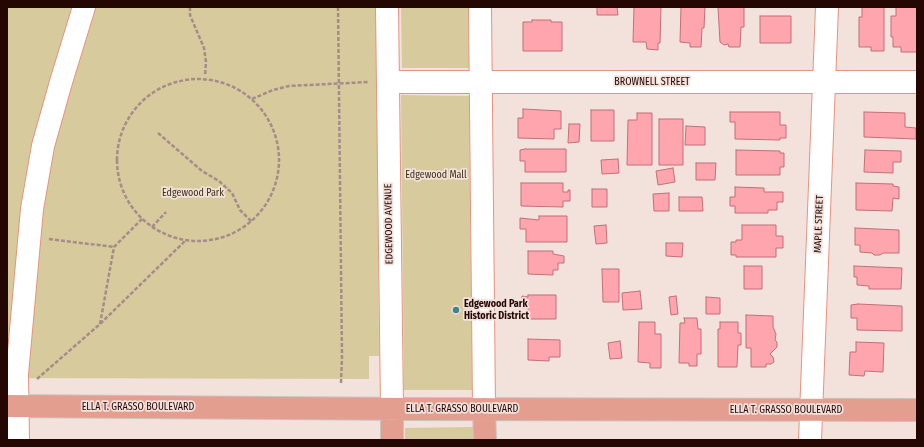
<!DOCTYPE html>
<style>
body{margin:0}
#map{position:relative;width:924px;height:447px;overflow:hidden;background:#f3e1dc;font-family:"Fira Sans Condensed",sans-serif}
canvas{display:block}
.frame{position:absolute;inset:0;border:8px solid #240602;pointer-events:none}
</style>
<div id="map">
<canvas width="924" height="447"></canvas>
<div class="frame"></div>
</div>
<script>
const c = document.querySelector('canvas').getContext('2d');
c.lineJoin = 'round';
function fillPath(path, color) { c.fillStyle = color; c.fill(path, 'evenodd'); }
const toPath = rows => new Path2D(rows.map(r => 'M' + r).join(''));
function trace(path, color, width, dash) { c.strokeStyle = color; c.lineWidth = width; c.lineCap = dash ? 'butt' : 'round'; c.setLineDash(dash || []); c.stroke(path); }
function drawText(font, color, halo, rows, align = 'center') {
  c.font = font + ' "Fira Sans Condensed",sans-serif'; c.lineWidth = 3.5; c.setLineDash([]); c.textBaseline = 'middle'; c.strokeStyle = halo; c.fillStyle = color; for (const [text, x, y, turn = 0] of rows) {
    c.save(); c.translate(x, y); c.rotate((+turn || 0) * Math.PI / 180); c.textAlign = isNaN(turn) ? turn : align; if (halo) c.strokeText(text, 0, 0); c.fillText(text, 0, 0); c.restore();
  }
}
const green = toPath([
 [7,7,376,7,379,356,369,356,369,379,7,378],
 [401,7,468,7,469,68,402,68],
 [401,95,469,96,472,390,404,390],
 [473,427,473,440,405,440,405,428]
]);
const building = toPath([
 [597,7,617,7,618,15,597,15,597,7],
 [634,7,661,7,660,43,658,43,658,50,647,49,646,42,633,42,634,7],
 [681,7,705,7,704,28,702,28,701,47,690,47,690,43,680,42,681,7],
 [718,7,744,7,744,27,741,27,740,47,729,47,728,44,724,45,720,42,718,7],
 [862,7,884,7,884,51,871,51,871,47,859,47,859,17,862,17,862,7],
 [896,7,917,7,917,52,901,52,901,47,893,47,893,37,891,37,891,16,896,16,896,7],
 [760,16,791,16,791,43,760,43,760,16],
 [532,20,551,20,551,22,562,22,562,51,523,51,523,22,532,22,532,20],
 [523,109,561,111,561,129,554,129,554,139,518,138,518,118,523,118,523,109],
 [591,110,614,110,614,141,591,141,591,110],
 [730,112,780,112,780,125,786,125,786,138,780,138,780,140,735,139,735,122,730,122,730,112],
 [864,112,905,113,905,127,916,128,916,139,864,137,864,112],
 [637,113,652,113,652,165,627,165,628,120,637,120,637,113],
 [659,119,683,119,683,165,659,165,659,119],
 [569,124,580,124,579,142,568,143,569,124],
 [686,126,705,127,705,145,685,145,686,126],
 [525,149,566,149,566,172,525,172,525,161,520,161,520,150,525,149],
 [736,150,780,151,780,153,784,153,784,167,780,167,780,175,736,175,736,150],
 [865,150,901,151,901,162,893,162,893,173,864,172,865,150],
 [618,159,619,173,602,174,601,160,618,159],
 [696,163,716,163,715,180,696,180,696,163],
 [673,168,675,182,658,185,656,171,673,168],
 [521,183,563,183,563,192,568,192,568,190,570,190,570,201,563,201,563,207,521,206,521,183],
 [856,183,893,184,893,186,899,187,899,199,893,198,892,211,856,210,856,183],
 [735,187,764,188,764,192,783,192,783,202,777,202,777,210,768,210,768,213,735,213,735,206,730,206,730,197,735,197,735,187],
 [592,189,607,189,607,207,592,207,592,189],
 [669,193,669,211,654,211,653,194,669,193],
 [679,197,702,197,703,211,679,211,679,197],
 [539,216,567,216,567,242,526,242,526,229,520,229,520,218,539,220,539,216],
 [606,225,607,243,596,244,594,226,606,225],
 [742,225,776,225,776,236,783,236,783,248,776,248,776,257,736,257,736,255,731,255,731,242,736,242,736,240,742,240,742,225],
 [855,228,899,230,899,253,883,253,880,255,874,255,872,253,860,252,860,245,855,245,855,228],
 [666,243,683,243,682,257,666,256,666,243],
 [528,251,553,251,553,254,564,256,564,263,558,263,558,270,553,270,553,275,528,274,528,251],
 [744,266,762,266,762,289,744,289,744,266],
 [854,266,902,268,901,289,869,289,869,286,857,285,857,277,854,277,854,266],
 [602,269,619,269,619,302,603,302,602,269],
 [640,291,642,309,623,310,622,293,640,291],
 [528,295,556,295,556,319,528,319,528,308,522,308,522,296,528,297,528,295],
 [676,296,678,314,671,315,669,297,676,296],
 [706,297,720,298,720,314,706,314,706,297],
 [858,304,902,306,902,331,857,330,857,318,851,318,851,305,858,304],
 [746,315,773,316,773,327,776,334,775,340,777,342,777,347,770,354,773,357,774,362,771,364,766,364,766,367,751,367,751,348,746,348,746,315],
 [684,318,697,318,698,329,701,329,701,354,697,354,697,366,689,366,689,363,679,363,680,323,685,323,684,318],
 [639,322,655,322,655,334,661,334,661,368,650,368,650,363,638,362,639,322],
 [720,322,738,322,738,333,741,333,741,345,738,345,737,367,718,367,718,329,720,329,720,322],
 [528,339,560,340,560,357,549,357,549,361,528,360,528,339],
 [620,341,622,358,610,359,608,343,620,341],
 [856,342,884,343,883,372,865,371,864,376,849,375,850,352,856,352,856,342]
]);
const path = toPath([
 [190,7,190,15,204,48,206,62,205,76],
 [338,7,342,357,341,383],
 '117 160a81 81 0 1 1 162 0a81 81 0 1 1-162 0Z',
 [252,99,273,90,289,86,369,82],
 [158,133,202,171,219,181,232,193,240,210,252,222],
 [152,227,166,212],
 [49,239,114,247],
 [100,324,114,247,142,219],
 [37,379,100,324,185,241]
]);
const minor = toPath([
 [387,7,392,409],
 [480,7,484,409],
 [388,82,917,82],
 [18,440,17,374,32,209,43,146,61,82,84,7],
 [810,440,827,7]
]);
const major = toPath([
 [7,406,410,409,917,410],
 [392,409,392,440],
 [484,409,485,440]
]);
const markers = [
 [456,310,4,"#408493"]
];
const streetNames = [
 ["BROWNELL STREET",652,82],
 ["EDGEWOOD AVENUE",389,224,-91],
 ["MAPLE STREET",819,224,-88],
 ["ELLA T. GRASSO BOULEVARD",138,407],
 ["ELLA T. GRASSO BOULEVARD",462,409],
 ["ELLA T. GRASSO BOULEVARD",786,410]
];
const parkNames = [
 ["Edgewood Mall",436,175],
 ["Edgewood Park",193,193]
];
const poiNames = [
 ["Edgewood Park",464,304],
 ["Historic District",464,316]
];
fillPath(green, '#d7ca9c');
fillPath(building, '#ffa5ad');
trace(building, '#c36f78', 1);
trace(minor, '#e7937f', 24);
trace(major, '#cac3c2', 24);
trace(path, '#a48d89', 2.5, [4, 2]);
trace(minor, '#fff', 22);
trace(major, '#e49e8f', 22);
for (const [x, y, r, color] of markers) { const dot = new Path2D(); dot.arc(x, y, r, 0, 2 * Math.PI); c.fillStyle = color; c.fill(dot); trace(dot, '#f3e1dc', 1.5); }
drawText('10px', '#240602', '#f3e1dc', streetNames);
drawText('10px', '#393011', '#f3e1dc', parkNames);
drawText('bold 10px', '#240602', '#f3e1dc', poiNames, 'left');
</script>
